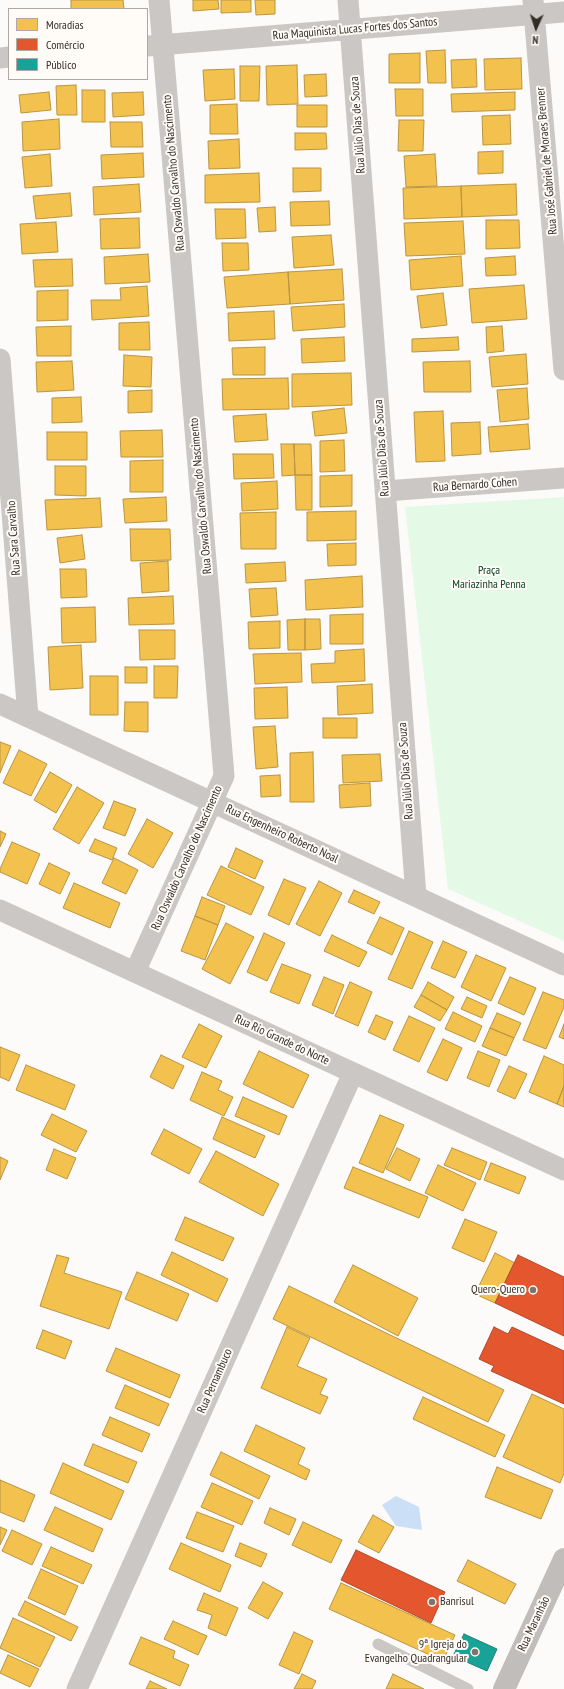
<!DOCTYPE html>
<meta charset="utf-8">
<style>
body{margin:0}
#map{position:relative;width:564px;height:1689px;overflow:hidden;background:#fdfbf9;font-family:"PT Sans Narrow",sans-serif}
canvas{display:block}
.legend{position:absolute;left:8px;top:8px;width:140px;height:72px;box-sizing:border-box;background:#fffbf7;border:1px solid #aea9a3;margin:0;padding:5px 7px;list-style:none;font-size:12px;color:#342d26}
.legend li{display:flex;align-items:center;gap:8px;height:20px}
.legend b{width:20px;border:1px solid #aea9a3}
.north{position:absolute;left:516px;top:8px;width:40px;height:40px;-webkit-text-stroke:3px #fffbf7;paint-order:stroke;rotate:183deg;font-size:11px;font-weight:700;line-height:16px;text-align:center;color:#342d26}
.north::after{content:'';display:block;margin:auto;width:14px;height:18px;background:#342d26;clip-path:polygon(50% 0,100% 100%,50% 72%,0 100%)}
</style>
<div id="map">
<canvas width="564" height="1689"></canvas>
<ul class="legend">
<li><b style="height:11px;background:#f2c14e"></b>Moradias</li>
<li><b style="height:11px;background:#e4572e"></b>Comércio</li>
<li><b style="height:11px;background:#17a398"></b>Público</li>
</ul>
<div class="north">N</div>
</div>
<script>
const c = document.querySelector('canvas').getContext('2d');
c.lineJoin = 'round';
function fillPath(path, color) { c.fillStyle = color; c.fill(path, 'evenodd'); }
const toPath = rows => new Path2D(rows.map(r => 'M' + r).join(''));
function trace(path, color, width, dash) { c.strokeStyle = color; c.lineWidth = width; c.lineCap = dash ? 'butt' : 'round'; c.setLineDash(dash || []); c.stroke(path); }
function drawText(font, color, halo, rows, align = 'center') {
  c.font = font + ' "PT Sans Narrow",sans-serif'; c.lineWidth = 4; c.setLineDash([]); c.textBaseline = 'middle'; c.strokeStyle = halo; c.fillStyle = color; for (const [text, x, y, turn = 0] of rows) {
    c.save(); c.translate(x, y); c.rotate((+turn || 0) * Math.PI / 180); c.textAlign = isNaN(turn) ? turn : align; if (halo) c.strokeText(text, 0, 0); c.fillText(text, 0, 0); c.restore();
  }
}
const green = toPath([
 [564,497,564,941,448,889,405,507]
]);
const water = toPath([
 [396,1496,419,1507,422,1530,396,1526,382,1505]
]);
const homes = toPath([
 [71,0,123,0,124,9,71,9,71,0],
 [193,0,218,0,219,9,193,11,193,0],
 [221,0,251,0,251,12,221,13,221,0],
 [255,0,275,0,275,14,256,15,255,0],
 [445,50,446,83,428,83,426,51,445,50],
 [420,53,420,83,389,83,389,54,420,53],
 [521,58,522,89,485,90,484,59,521,58],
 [476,59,477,87,452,88,451,60,476,59],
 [297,65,298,104,267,105,266,66,297,65],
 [240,66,260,66,259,101,240,101,240,66],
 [234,69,235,99,205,101,203,70,234,69],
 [326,74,327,96,305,97,304,75,326,74],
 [76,85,77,115,57,115,56,86,76,85],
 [395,89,423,89,423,116,396,116,395,89],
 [82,90,105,90,105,122,82,122,82,90],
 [49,92,51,110,21,113,19,95,49,92],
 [143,92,144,115,113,117,112,93,143,92],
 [515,92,515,110,452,112,451,94,515,92],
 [237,104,238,134,210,134,210,105,237,104],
 [297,105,327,105,327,127,297,127,297,105],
 [510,115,511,144,483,145,482,116,510,115],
 [59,119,60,149,23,151,22,122,59,119],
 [399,120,424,120,423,151,398,151,399,120],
 [110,122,142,122,143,147,111,147,110,122],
 [295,133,326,133,327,149,295,150,295,133],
 [239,139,240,168,209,169,208,141,239,139],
 [503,151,503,173,478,174,478,152,503,151],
 [143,153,144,177,102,179,101,155,143,153],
 [50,154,52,186,25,188,22,157,50,154],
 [435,154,437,186,406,187,404,156,435,154],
 [293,168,321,168,321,191,293,192,293,168],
 [259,173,260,202,205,203,205,175,259,173],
 [139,184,141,212,94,215,93,187,139,184],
 [516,184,517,215,462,217,461,186,516,184],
 [461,186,462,217,404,219,403,188,461,186],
 [70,193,72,216,36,219,33,196,70,193],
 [329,201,330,225,291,226,290,202,329,201],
 [275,207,276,231,259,232,257,208,275,207],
 [215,209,245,209,246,238,216,239,215,209],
 [139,218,140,248,101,249,100,219,139,218],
 [486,220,519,220,520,248,486,249,486,220],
 [463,221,465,254,406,256,404,223,463,221],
 [56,222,58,252,22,254,20,224,56,222],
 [331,235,334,265,294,268,292,237,331,235],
 [222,243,248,243,249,270,223,271,222,243],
 [148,254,150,282,105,284,104,257,148,254],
 [461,256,463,286,411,290,409,260,461,256],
 [515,256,516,275,486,276,485,258,515,256],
 [72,259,73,286,35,287,33,260,72,259],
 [342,269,344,300,290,304,288,272,342,269],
 [288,272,290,304,227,308,224,277,288,272],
 [524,285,527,319,472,323,469,289,524,285],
 [147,286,149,316,92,320,91,300,121,300,120,288,147,286],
 [68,290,68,320,37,321,37,291,68,290],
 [443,293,447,325,421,328,417,296,443,293],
 [344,304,345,327,293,331,291,307,344,304],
 [274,311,275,339,229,341,228,313,274,311],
 [149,322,150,350,119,350,119,323,149,322],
 [71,326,71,356,37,356,36,327,71,326],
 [502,326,504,351,487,353,486,327,502,326],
 [344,337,345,361,302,363,301,339,344,337],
 [458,337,459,350,412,352,412,339,458,337],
 [265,347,265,375,233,375,232,348,265,347],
 [526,354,528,384,492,387,489,357,526,354],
 [124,355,152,357,151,387,123,386,124,355],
 [72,361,74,390,37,392,36,362,72,361],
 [470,361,471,392,424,392,423,362,470,361],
 [351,373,352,405,292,407,292,374,351,373],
 [288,378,289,409,223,410,222,379,288,378],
 [527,388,529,419,500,422,497,390,527,388],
 [152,390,152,412,128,413,128,391,152,390],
 [81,397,82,422,52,423,52,398,81,397],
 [344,408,347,433,315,436,312,412,344,408],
 [443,411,445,461,416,462,414,412,443,411],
 [266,414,268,440,235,442,233,416,266,414],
 [480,422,481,454,452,456,451,423,480,422],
 [528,424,530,449,490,452,488,427,528,424],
 [162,430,163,457,121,457,120,431,162,430],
 [47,432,87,432,87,460,47,460,47,432],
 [344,440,345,471,320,472,320,441,344,440],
 [281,444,294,444,295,475,282,476,281,444],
 [294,444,311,444,312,475,295,475,294,444],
 [233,454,273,454,274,478,234,479,233,454],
 [163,460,163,492,130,492,130,461,163,460],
 [55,466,86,466,86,496,55,495,55,466],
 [295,475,312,475,312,510,296,510,295,475],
 [352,475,352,506,320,507,320,476,352,475],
 [277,481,278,509,242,511,241,483,277,481],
 [166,497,167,521,125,523,123,499,166,497],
 [100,498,102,527,47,530,45,500,100,498],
 [356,511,356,540,307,541,307,512,356,511],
 [276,512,276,549,241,549,240,513,276,512],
 [130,529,170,529,171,560,131,561,130,529],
 [82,535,85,559,60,563,57,538,82,535],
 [356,543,356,565,328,566,327,544,356,543],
 [168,561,169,591,142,593,140,563,168,561],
 [285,562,286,581,246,583,245,564,285,562],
 [60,569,86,569,87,597,61,598,60,569],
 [362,576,363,607,306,610,305,580,362,576],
 [276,588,278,615,251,617,249,589,276,588],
 [173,596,174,624,129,625,128,598,173,596],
 [95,607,96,642,62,643,61,608,95,607],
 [363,614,363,644,330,644,330,615,363,614],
 [305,619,305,650,288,650,287,620,305,619],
 [305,619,320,619,321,649,305,650,305,619],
 [280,621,280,648,249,649,248,622,280,621],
 [139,630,175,630,175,659,140,660,139,630],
 [81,645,83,688,50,690,48,647,81,645],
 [364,649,365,681,312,683,311,664,335,663,335,651,364,649],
 [301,653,302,682,255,684,253,654,301,653],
 [154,666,178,666,177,698,154,698,154,666],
 [125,667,147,667,147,683,125,683,125,667],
 [90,676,118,676,118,715,90,715,90,676],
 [372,684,373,713,338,715,337,686,372,684],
 [287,687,288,718,255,719,254,688,287,687],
 [125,702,148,702,148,732,124,731,125,702],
 [323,718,357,718,357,738,323,738,323,718],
 [275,726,278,767,256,769,253,727,275,726],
 [0,742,11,746,0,773,0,742],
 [19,750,47,764,31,796,3,783,19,750],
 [313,752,314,802,290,802,290,753,313,752],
 [380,754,382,781,343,783,342,755,380,754],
 [50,772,72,785,56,813,34,800,50,772],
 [280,775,281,796,261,797,260,776,280,775],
 [370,783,371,806,340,808,339,785,370,783],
 [77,787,104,803,79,844,53,829,77,787],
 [114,801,136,809,125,836,103,828,114,801],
 [147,819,173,833,153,868,128,854,147,819],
 [0,831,6,834,0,847,0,831],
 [95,839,117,848,112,860,89,851,95,839],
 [12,842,40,854,27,884,0,872,0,869,12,842],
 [236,848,263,861,255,879,228,867,236,848],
 [114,858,138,870,126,894,102,883,114,858],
 [49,863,70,873,60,894,39,884,49,863],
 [221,866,264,887,251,915,207,895,221,866],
 [284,879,306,888,289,925,268,915,284,879],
 [319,881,342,893,320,936,296,924,319,881],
 [74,883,120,903,110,928,63,908,74,883],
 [354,890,380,902,374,914,348,902,354,890],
 [202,897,225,906,218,925,195,916,202,897],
 [195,916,218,925,205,960,181,951,195,916],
 [380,917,404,928,392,955,367,943,380,917],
 [226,923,254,937,230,984,202,969,226,923],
 [409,931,433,942,412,989,388,979,409,931],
 [264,933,285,943,267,981,247,972,264,933],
 [332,935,367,952,359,967,324,951,332,935],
 [443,941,467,952,455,978,431,968,443,941],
 [476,955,506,968,491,1001,461,987,476,955],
 [282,964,311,975,299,1004,270,992,282,964],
 [324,977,344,985,333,1014,312,1005,324,977],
 [510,977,536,988,524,1015,498,1003,510,977],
 [350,982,372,992,358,1026,335,1016,350,982],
 [428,982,454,997,447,1010,421,995,428,982],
 [543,992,564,1000,564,1007,546,1049,523,1040,543,992],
 [421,995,447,1010,440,1021,414,1007,421,995],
 [467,997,487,1006,482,1018,461,1009,467,997],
 [453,1012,482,1026,475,1042,445,1029,453,1012],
 [497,1013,521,1023,514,1038,490,1028,497,1013],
 [376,1015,393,1022,385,1040,368,1032,376,1015],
 [409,1016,435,1028,419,1062,393,1050,409,1016],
 [199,1024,222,1036,206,1068,182,1057,199,1024],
 [564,1024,564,1039,559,1037,564,1024],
 [490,1028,514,1038,506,1056,482,1046,490,1028],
 [443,1039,462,1048,447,1081,427,1072,443,1039],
 [0,1047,20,1055,9,1081,0,1077,0,1047],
 [259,1051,309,1075,293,1108,243,1084,259,1051],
 [478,1051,500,1060,489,1087,467,1078,478,1051],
 [161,1055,184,1066,173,1089,150,1077,161,1055],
 [544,1056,564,1065,564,1086,557,1104,529,1092,544,1056],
 [26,1065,75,1085,65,1110,16,1090,26,1065],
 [509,1066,527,1074,515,1099,497,1091,509,1066],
 [202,1072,222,1081,218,1090,233,1097,224,1116,190,1100,202,1072],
 [564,1086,564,1107,557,1104,564,1086],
 [243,1097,287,1116,279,1135,235,1116,243,1097],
 [52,1114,87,1131,76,1152,41,1135,52,1114],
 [380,1115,404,1125,383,1173,359,1163,380,1115],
 [222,1117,265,1136,255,1158,213,1139,222,1117],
 [164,1129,202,1149,189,1174,151,1154,164,1129],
 [397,1148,420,1159,410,1181,386,1169,397,1148],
 [452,1148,487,1162,480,1180,444,1165,452,1148],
 [54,1149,76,1158,67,1179,46,1170,54,1149],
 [216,1151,279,1184,263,1216,199,1182,216,1151],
 [0,1157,8,1161,0,1180,0,1157],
 [491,1163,526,1177,519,1194,484,1180,491,1163],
 [438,1165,476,1183,463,1211,425,1193,438,1165],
 [353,1167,428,1197,419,1218,344,1188,353,1167],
 [185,1217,234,1238,223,1261,175,1240,185,1217],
 [465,1219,497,1232,484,1262,452,1248,465,1219],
 [172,1252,228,1279,217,1302,161,1275,172,1252],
 [495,1253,515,1263,495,1303,475,1294,495,1253],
 [57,1255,69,1258,64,1273,122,1292,109,1329,40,1306,57,1255],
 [353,1265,418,1298,398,1336,334,1302,353,1265],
 [137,1272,189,1294,177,1321,125,1299,137,1272],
 [289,1286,504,1390,488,1422,273,1319,289,1286],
 [287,1327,310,1338,297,1366,327,1379,320,1394,328,1397,320,1414,261,1388,287,1327],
 [43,1330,72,1341,65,1359,36,1348,43,1330],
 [116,1348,180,1375,170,1398,106,1371,116,1348],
 [125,1385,169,1404,159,1426,115,1408,125,1385],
 [532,1394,564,1409,564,1473,560,1483,503,1457,532,1394],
 [423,1397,505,1435,495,1457,413,1419,423,1397],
 [110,1417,150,1434,142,1452,102,1435,110,1417],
 [256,1425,305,1448,298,1464,310,1470,306,1480,244,1451,256,1425],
 [93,1444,137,1462,128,1483,84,1465,93,1444],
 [221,1452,270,1476,259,1499,210,1475,221,1452],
 [63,1463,124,1491,111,1520,50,1493,63,1463],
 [497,1467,553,1490,541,1519,485,1497,497,1467],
 [0,1480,35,1495,24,1522,0,1512,0,1480],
 [212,1483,253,1501,242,1525,201,1507,212,1483],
 [55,1507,103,1529,93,1552,44,1530,55,1507],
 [270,1508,296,1519,289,1535,264,1523,270,1508],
 [197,1512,234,1526,223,1552,186,1538,197,1512],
 [373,1515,394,1527,379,1553,358,1542,373,1515],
 [303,1522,342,1540,331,1563,292,1545,303,1522],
 [0,1527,7,1530,0,1545,0,1527],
 [12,1530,42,1544,32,1565,2,1551,12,1530],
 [181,1543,231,1565,220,1592,169,1569,181,1543],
 [240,1543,267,1554,261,1567,235,1556,240,1543],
 [51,1547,92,1565,83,1584,42,1566,51,1547],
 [468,1560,516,1584,505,1604,457,1581,468,1560],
 [41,1569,78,1586,65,1615,28,1598,41,1569],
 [263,1582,283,1593,268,1619,248,1608,263,1582],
 [341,1583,455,1635,443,1661,329,1609,341,1583],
 [204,1593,238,1608,226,1636,208,1628,212,1615,197,1610,204,1593],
 [25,1601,78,1627,71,1641,18,1615,25,1601],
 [13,1618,55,1637,40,1667,0,1648,13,1618],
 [173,1621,207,1636,198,1655,164,1639,173,1621],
 [294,1632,313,1641,299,1674,279,1665,294,1632],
 [141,1637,175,1651,173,1658,189,1665,180,1686,129,1664,141,1637],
 [8,1655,39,1669,30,1687,0,1673,8,1655],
 [302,1674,316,1681,312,1689,294,1689,302,1674],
 [393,1674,424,1689,386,1689,393,1674],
 [150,1681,167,1689,146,1689,150,1681]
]);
const shops = toPath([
 [518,1255,564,1277,564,1336,495,1303,518,1255],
 [494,1327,508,1334,512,1327,564,1351,564,1404,491,1371,494,1366,479,1359,494,1327],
 [356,1550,445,1592,431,1623,341,1580,356,1550]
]);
const public = toPath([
 [464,1634,497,1649,487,1671,453,1656,464,1634]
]);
const service = toPath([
 [378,1644,468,1689]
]);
const minor = toPath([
 [348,0,416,896],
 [533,0,564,370],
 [147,46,564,12],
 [0,58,9,57],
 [0,359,28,717],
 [385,491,564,478],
 [0,704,564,965],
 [0,910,564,1170],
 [135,972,224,776,159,0],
 [77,1689,353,1073]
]);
const secondary = toPath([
 [504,1689,564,1559]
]);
const markers = [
 [533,1290,4,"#7a7570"],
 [432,1602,4,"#7a7570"],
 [475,1652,4,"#7a7570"]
];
const streetNames = [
 ["Rua Maquinista Lucas Fortes dos Santos",355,29,-5],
 ["Rua Júlio Dias de Souza",358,125,-94],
 ["Rua José Gabriel de Moraes Brenner",547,161,-95],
 ["Rua Oswaldo Carvalho do Nascimento",174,173,-95],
 ["Rua Júlio Dias de Souza",382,448,-94],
 ["Rua Bernardo Cohen",475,485,-4],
 ["Rua Oswaldo Carvalho do Nascimento",201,496,-95],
 ["Rua Sara Carvalho",14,538,-94],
 ["Rua Júlio Dias de Souza",406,771,-94],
 ["Rua Engenheiro Roberto Noal",282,834,25],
 ["Rua Oswaldo Carvalho do Nascimento",187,858,-66],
 ["Rua Rio Grande do Norte",282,1040,25],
 ["Rua Pernambuco",215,1381,-66],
 ["Rua Maranhão",534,1624,-65]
];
const parkNames = [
 ["Praça",489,571],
 ["Mariazinha Penna",489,585]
];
const poiNames = [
 ["Quero-Quero",525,1290],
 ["Banrisul",440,1602,"left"],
 ["9ª Igreja do",467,1645],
 ["Evangelho Quadrangular",467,1659]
];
fillPath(green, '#e4fae7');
fillPath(water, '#cbdff7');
fillPath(homes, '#f2c14e');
trace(homes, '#b99542', 1);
fillPath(shops, '#e4572e');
trace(shops, '#af4a2c', 1);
fillPath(public, '#17a398');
trace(public, '#208076', 1);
trace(service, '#cac7c4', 11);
trace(minor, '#cac7c4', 21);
trace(secondary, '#c1bdba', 22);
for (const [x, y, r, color] of markers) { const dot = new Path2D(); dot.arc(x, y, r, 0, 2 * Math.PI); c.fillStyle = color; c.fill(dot); trace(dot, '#fffbf7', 1.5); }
drawText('12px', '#342d26', '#fffbf7', streetNames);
drawText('12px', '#053e1c', '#fffbf7', parkNames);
drawText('12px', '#342d26', '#fffbf7', poiNames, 'right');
</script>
